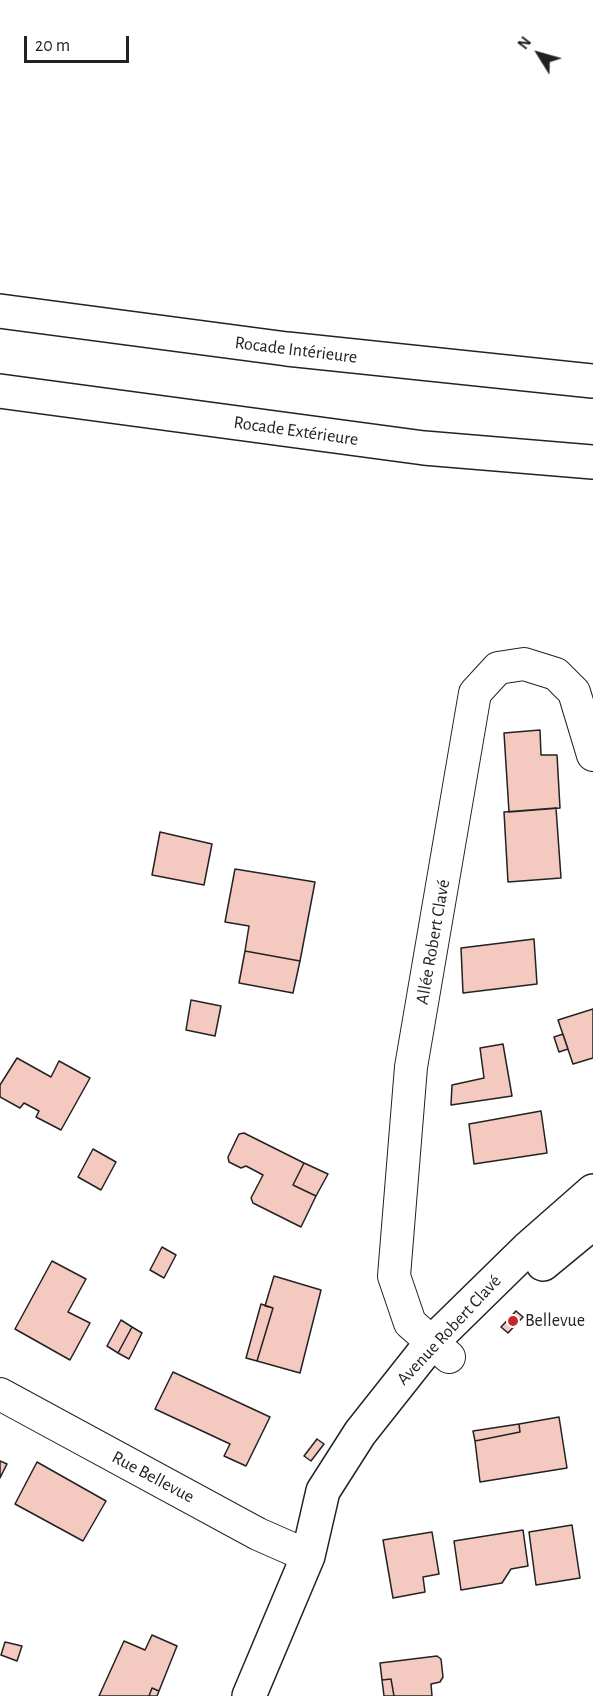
<!DOCTYPE html>
<meta charset="utf-8">
<style>
body{margin:0}
#map{position:relative;width:593px;height:1696px;overflow:hidden;background:#fff;font-family:"Alegreya Sans",sans-serif}
canvas{display:block}
.north{position:absolute;left:509px;top:24px;width:60px;height:60px;-webkit-text-stroke:4px #fff;paint-order:stroke;rotate:307deg;font-size:16px;font-weight:700;line-height:24px;text-align:center;color:#222}
.north::after{content:'';display:block;margin:auto;width:21px;height:27px;background:#222;clip-path:polygon(50% 0,100% 100%,50% 72%,0 100%)}
.scale{position:absolute;left:24px;top:36px;width:105px;height:27px;box-sizing:border-box;border:3px solid #222;border-top:0;padding-left:8px;font-size:18px;line-height:21px;white-space:nowrap;color:#222;-webkit-text-stroke:4px #fff;paint-order:stroke}
</style>
<div id="map">
<canvas width="593" height="1696"></canvas>
<div class="north">N</div>
<div class="scale">20 m</div>
</div>
<script>
const c = document.querySelector('canvas').getContext('2d');
c.lineJoin = 'round';
function fillPath(path, color) { c.fillStyle = color; c.fill(path, 'evenodd'); }
const toPath = rows => new Path2D(rows.map(r => 'M' + r).join(''));
function trace(path, color, width, dash) { c.strokeStyle = color; c.lineWidth = width; c.lineCap = dash ? 'butt' : 'round'; c.setLineDash(dash || []); c.stroke(path); }
function drawText(font, color, halo, rows, align = 'center') {
  c.font = font + ' "Alegreya Sans",sans-serif'; c.lineWidth = 4.5; c.setLineDash([]); c.textBaseline = 'middle'; c.strokeStyle = halo; c.fillStyle = color; for (const [text, x, y, turn = 0] of rows) {
    c.save(); c.translate(x, y); c.rotate((+turn || 0) * Math.PI / 180); c.textAlign = isNaN(turn) ? turn : align; if (halo) c.strokeText(text, 0, 0); c.fillText(text, 0, 0); c.restore();
  }
}
const building = toPath([
 [540,730,541,755,557,755,560,808,509,812,504,733,540,730],
 [556,808,561,878,508,882,504,812,556,808],
 [160,832,212,844,204,885,152,875,160,832],
 [235,869,315,882,300,961,245,951,249,926,225,922,235,869],
 [534,939,537,984,463,993,461,948,534,939],
 [245,951,300,961,293,993,239,983,245,951],
 [191,1000,221,1006,215,1036,186,1030,191,1000],
 [593,1009,593,1058,573,1064,558,1020,593,1009],
 [563,1034,568,1049,559,1052,554,1037,563,1034],
 [503,1044,512,1096,451,1105,452,1085,484,1078,480,1048,503,1044],
 [17,1058,51,1077,59,1061,90,1078,61,1130,36,1117,39,1111,24,1103,20,1108,0,1097,0,1085,17,1058],
 [541,1111,547,1153,474,1164,469,1124,541,1111],
 [244,1133,304,1163,293,1185,316,1196,301,1227,253,1203,251,1198,263,1175,246,1166,241,1168,229,1162,228,1157,239,1134,244,1133],
 [93,1149,116,1162,101,1190,78,1177,93,1149],
 [304,1163,328,1174,316,1196,293,1185,304,1163],
 [162,1247,176,1255,164,1278,150,1270,162,1247],
 [52,1261,86,1279,68,1312,90,1323,70,1360,15,1329,52,1261],
 [274,1276,321,1290,300,1373,257,1361,273,1308,265,1306,274,1276],
 [261,1304,273,1308,257,1361,246,1358,261,1304],
 [516,1311,523,1317,508,1333,501,1327,516,1311],
 [121,1320,132,1327,118,1353,107,1346,121,1320],
 [132,1327,142,1333,129,1359,118,1353,132,1327],
 [173,1372,270,1417,246,1466,224,1456,230,1444,155,1409,173,1372],
 [559,1417,567,1468,480,1482,475,1441,520,1432,519,1424,559,1417],
 [519,1424,520,1432,475,1441,473,1431,519,1424],
 [317,1439,324,1444,311,1461,304,1456,317,1439],
 [0,1461,7,1464,0,1478,0,1461],
 [37,1462,106,1501,83,1541,15,1504,37,1462],
 [572,1525,580,1578,536,1585,529,1532,572,1525],
 [523,1530,528,1566,511,1569,502,1583,461,1590,454,1541,523,1530],
 [432,1532,439,1574,423,1577,425,1592,393,1598,383,1540,432,1532],
 [152,1635,177,1646,159,1691,152,1688,149,1696,99,1696,124,1641,145,1650,152,1635],
 [5,1642,22,1646,17,1661,1,1655,5,1642],
 [437,1656,441,1659,443,1677,440,1682,431,1684,432,1696,394,1696,391,1679,382,1680,380,1663,437,1656],
 [391,1679,394,1696,384,1696,382,1680,391,1679],
 [152,1688,159,1691,157,1696,149,1696,152,1688]
]);
const street = toPath([
 [449,1357,410,1323,394,1276,411,1067,475,693,498,668,524,664,556,674,574,692,593,755],
 [0,1394,258,1534,308,1556]
]);
const secondary = toPath([
 [543,1264,593,1223],
 [249,1696,308,1556,323,1491,360,1433,432,1342,527,1249,593,1191]
]);
const highway = toPath([
 [0,311,287,349,593,381],
 [0,391,424,448,593,462]
]);
const markers = [
 [513,1321,6,"#c62828"]
];
const streetNames = [
 ["Rocade Intérieure",296,350,7],
 ["Rocade Extérieure",296,431,8],
 ["Allée Robert Clavé",433,942,-80],
 ["Avenue Robert Clavé",449,1330,-47],
 ["Rue Bellevue",153,1477,28]
];
const poiNames = [
 ["Bellevue",525,1321]
];
fillPath(building, '#f3c9c0');
trace(building, '#222', 1.5);
trace(street, '#222', 34);
trace(secondary, '#222', 36);
trace(highway, '#222', 36);
trace(street, '#fff', 32);
trace(secondary, '#fff', 33);
trace(highway, '#fff', 33);
for (const [x, y, r, color] of markers) { const dot = new Path2D(); dot.arc(x, y, r, 0, 2 * Math.PI); c.fillStyle = color; c.fill(dot); trace(dot, '#fff', 2); }
drawText('18px', '#222', '#fff', streetNames);
drawText('18px', '#222', '#fff', poiNames, 'left');
</script>
